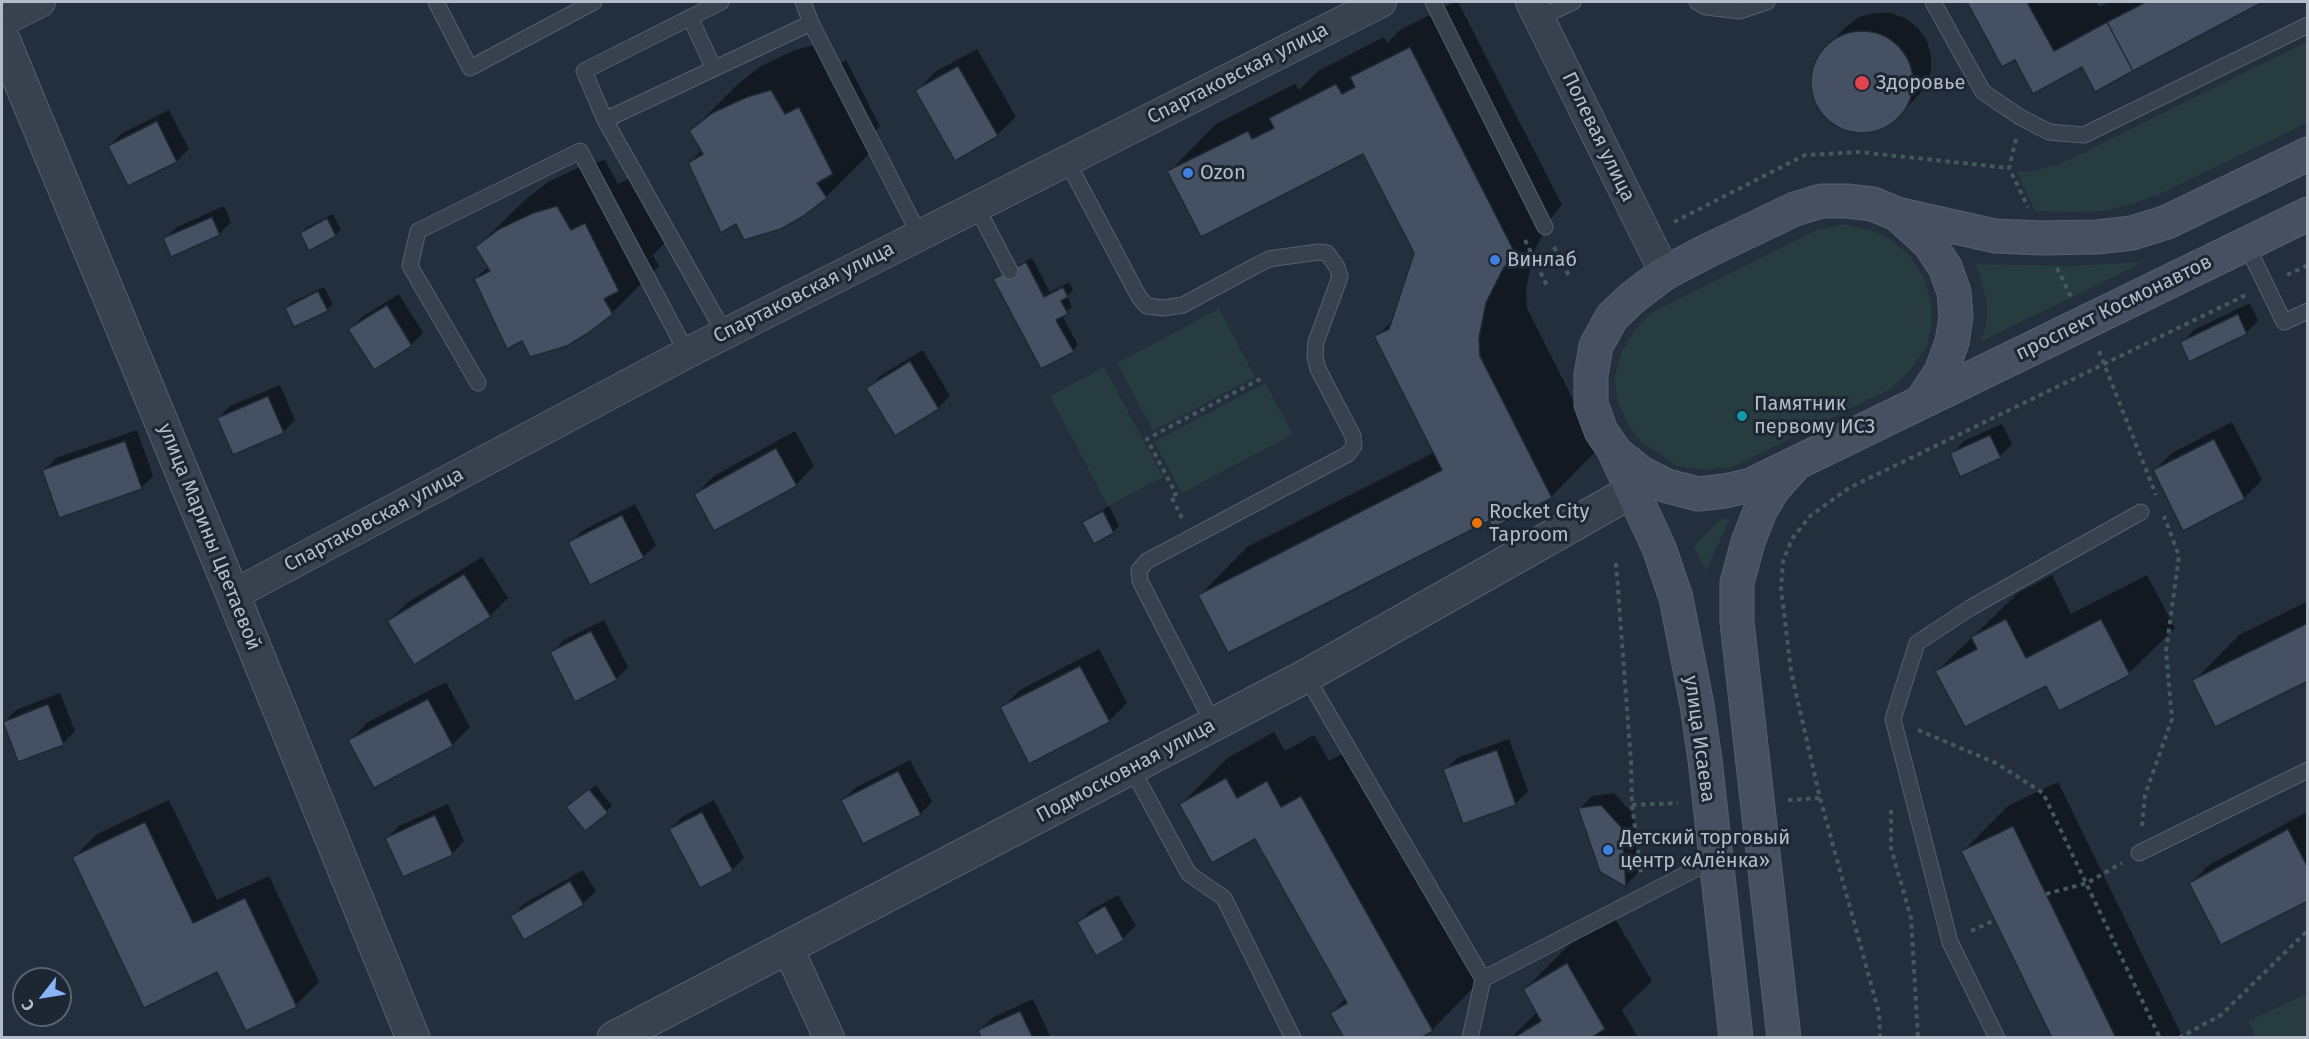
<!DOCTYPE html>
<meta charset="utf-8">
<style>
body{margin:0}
#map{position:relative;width:2309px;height:1039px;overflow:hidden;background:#242f3e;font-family:"Fira Sans",sans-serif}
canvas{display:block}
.frame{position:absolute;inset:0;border:3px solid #b4bcc9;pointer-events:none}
.north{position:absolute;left:12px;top:967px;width:60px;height:60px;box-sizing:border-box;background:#1d2633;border:2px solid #59626f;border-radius:50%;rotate:239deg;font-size:16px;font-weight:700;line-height:24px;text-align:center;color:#b4bcc9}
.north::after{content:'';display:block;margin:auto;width:21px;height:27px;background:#8ab4f8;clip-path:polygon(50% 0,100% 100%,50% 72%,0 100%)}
</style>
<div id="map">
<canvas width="2309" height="1039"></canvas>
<div class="frame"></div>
<div class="north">С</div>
</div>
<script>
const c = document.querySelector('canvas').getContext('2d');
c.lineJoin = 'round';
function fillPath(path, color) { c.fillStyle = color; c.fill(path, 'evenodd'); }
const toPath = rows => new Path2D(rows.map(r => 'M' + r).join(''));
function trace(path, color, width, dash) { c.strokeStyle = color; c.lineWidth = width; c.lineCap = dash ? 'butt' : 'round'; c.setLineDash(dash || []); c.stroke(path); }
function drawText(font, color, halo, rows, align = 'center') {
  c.font = font + ' "Fira Sans",sans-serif'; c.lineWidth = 6; c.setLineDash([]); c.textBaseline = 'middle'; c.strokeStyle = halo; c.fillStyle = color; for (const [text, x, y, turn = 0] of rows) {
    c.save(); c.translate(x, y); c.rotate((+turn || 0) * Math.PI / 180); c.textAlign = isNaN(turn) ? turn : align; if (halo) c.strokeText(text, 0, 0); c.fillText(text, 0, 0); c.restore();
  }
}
const green = toPath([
 [2307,42,2307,123,2160,194,2129,205,2102,211,2073,212,2035,211,2017,172,2034,171,2060,164],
 [1843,224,1867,229,1889,238,1910,256,1924,278,1931,303,1931,327,1927,346,1911,369,1890,389,1732,467,1706,470,1677,466,1641,441,1626,421,1617,399,1615,376,1622,352,1634,331,1651,313,1817,230],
 [2143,262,1980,342,1986,327,1987,309,1984,290,1976,264,2068,266],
 [1219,309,1255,377,1153,431,1117,363],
 [1104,367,1163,477,1108,506,1050,396],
 [1265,383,1293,434,1182,493,1154,442],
 [1724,518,1729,520,1706,571,1694,546,1718,521],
 [2307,994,2307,1037,2256,1037,2248,1021]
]);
const shadow = toPath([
 [1455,2,1458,2,1562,205,1550,219,1533,254,1526,290,1527,308,1598,449,1551,497,1489,519,1200,595,1247,547,1435,452,1376,337,1394,319,1415,253,1364,152,1169,172,1216,124,1295,84,1299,90,1318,71,1384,37,1387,43,1400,30],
 [1969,2,2096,2,2099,7,2110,2,2260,2,2096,90,2083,65,2015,58,2003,65],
 [1874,13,1890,13,1905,18,1918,28,1927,41,1931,56,1931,72,1925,88,1895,120,1880,129,1864,132,1847,130,1832,122,1820,109,1813,93,1813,76,1817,59,1827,46,1846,27,1859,17],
 [819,44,832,68,846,60,880,126,867,139,873,150,826,197,737,222,689,163,702,150,691,131,738,84,761,66,795,50],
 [977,49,1016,117,997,135,917,91,935,72],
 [169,110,189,149,177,161,129,184,109,146,121,134],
 [605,160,618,184,632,177,666,242,653,255,659,266,612,313,523,339,475,279,489,266,477,247,525,200,548,182,582,166],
 [224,206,231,222,219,234,164,239,177,227],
 [333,214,341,230,335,235,301,233,307,227],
 [1032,258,1050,292,1069,282,1073,290,1067,296,1072,307,1062,315,1078,345,1073,351,995,279,1001,274],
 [324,287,333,304,327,310,286,308,292,302],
 [399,294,423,333,411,345,350,329,362,317],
 [2250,303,2258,321,2246,333,2182,343,2194,330],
 [923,350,950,396,938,408,895,434,868,388,880,376],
 [280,385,295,420,283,432,218,418,230,406],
 [2232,422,2262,480,2244,498,2154,471,2172,453],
 [2002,424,2012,444,2000,456,1952,454,1964,441],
 [137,430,153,476,141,488,44,470,56,458],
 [795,431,814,466,796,485,696,494,714,476],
 [635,504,656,545,643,557,591,583,570,543,582,531],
 [1109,506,1119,526,1113,532,1084,522,1090,517],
 [482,557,508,598,490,616,389,621,407,603],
 [2052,575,2071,614,2147,575,2175,628,2129,673,2059,709,2046,684,1937,671,2018,593],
 [2308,601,2308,679,2194,681,2239,635],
 [604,620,628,667,616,679,552,653,564,640],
 [1099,649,1127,703,1109,721,1002,708,1020,690],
 [446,682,470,727,452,745,350,740,368,722],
 [60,693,75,731,63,743,4,722,16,710],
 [1274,732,1285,751,1314,735,1329,761,1349,750,1479,982,1432,1030,1332,1013,1346,998,1255,837,1181,804,1229,757],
 [1509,739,1528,791,1516,803,1464,822,1445,770,1457,758],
 [910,760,932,802,920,814,843,800,855,788],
 [2058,782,2183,1038,2054,1038,1963,851,2008,806],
 [596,785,612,806,585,829,574,802],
 [1614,793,1634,815,1638,873,1626,885,1580,808,1592,796],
 [169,800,217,900,269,876,319,982,296,1005,218,970,74,857,97,834],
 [714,800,744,858,732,870,670,829,682,817],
 [448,804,464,841,452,854,387,838,399,826],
 [2307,812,2308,899,2191,883,2209,865],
 [583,870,596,891,583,903,525,938,512,916,524,904],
 [1118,895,1136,926,1123,938,1097,953,1079,922,1091,910],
 [1614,917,1652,981,1622,1010,1638,1038,1511,1038,1538,1011,1525,989,1572,942],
 [1033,999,1051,1038,983,1038,980,1031,992,1018]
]);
const building = toPath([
 [1967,2,2027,2,2054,51,2107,22,2133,71,2095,92,2082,67,2033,94,2015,60,2002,67,1967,2],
 [2146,2,2263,2,2133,71,2107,22,2146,2],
 '1811 82a51 51 0 1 1 102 0a51 51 0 1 1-102 0Z',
 [1410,47,1515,253,1503,269,1486,303,1479,338,1480,356,1552,498,1493,528,1489,521,1228,653,1198,595,1442,470,1374,336,1389,329,1414,253,1363,154,1201,237,1167,171,1248,131,1252,139,1274,128,1269,118,1336,84,1342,94,1355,87,1350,77,1410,47],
 [958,66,998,136,955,161,915,90,958,66],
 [771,90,785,114,799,107,833,174,817,183,827,198,802,217,781,229,744,240,736,224,721,233,688,163,703,154,689,131,712,113,747,97,771,90],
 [157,121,177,162,128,186,108,146,157,121],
 [557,206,571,230,585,223,619,291,604,299,613,314,588,333,567,346,530,357,522,341,507,349,474,279,490,271,475,247,499,229,533,213,557,206],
 [212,217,220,235,171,257,163,238,212,217],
 [327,218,336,236,309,251,300,233,327,218],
 [1026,262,1044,297,1063,287,1068,297,1061,301,1068,314,1056,320,1074,352,1041,369,993,279,1026,262],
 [318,291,328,311,294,327,285,308,318,291],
 [387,305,412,346,374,370,348,329,387,305],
 [2238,314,2247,334,2189,362,2180,342,2238,314],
 [910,361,939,409,895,436,866,388,910,361],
 [268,396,284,433,233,455,217,418,268,396],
 [1990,435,2001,458,1960,477,1950,453,1990,435],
 [2214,439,2245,499,2183,531,2153,470,2214,439],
 [125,441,142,489,59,518,42,470,125,441],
 [776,448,797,486,714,531,694,494,776,448],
 [1103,511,1114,533,1094,544,1082,522,1103,511],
 [622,515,644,558,590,585,568,542,622,515],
 [464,574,491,617,414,665,387,621,464,574],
 [2006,619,2026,658,2101,619,2130,675,2059,711,2046,686,1965,727,1935,671,1977,649,1971,637,2006,619],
 [2308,623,2308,681,2215,727,2192,680,2308,623],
 [591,631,617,680,575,702,550,652,591,631],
 [1080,666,1110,722,1029,764,1000,707,1080,666],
 [428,699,453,746,374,788,348,740,428,699],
 [48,704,64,745,18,762,3,722,48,704],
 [1497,750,1516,805,1463,824,1443,769,1497,750],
 [898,771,921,815,863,844,841,800,898,771],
 [1226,778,1237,798,1267,781,1281,807,1301,796,1433,1031,1421,1038,1344,1038,1330,1013,1347,1003,1255,839,1212,863,1179,804,1226,778],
 [589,789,608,813,585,831,566,807,589,789],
 [1601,805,1622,828,1626,887,1600,872,1578,808,1601,805],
 [702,812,733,871,700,888,669,829,702,812],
 [435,815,453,855,403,877,385,838,435,815],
 [145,822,193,923,245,898,297,1007,246,1031,217,972,144,1008,72,857,145,822],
 [2013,826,2046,894,2116,1038,2052,1038,1961,851,2013,826],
 [2288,829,2308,868,2308,901,2221,945,2189,883,2288,829],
 [570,881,584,905,524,940,510,916,570,881],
 [1105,906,1124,940,1096,956,1077,922,1105,906],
 [1567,963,1605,1029,1591,1038,1513,1038,1541,1021,1523,989,1567,963],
 [1020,1011,1033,1038,981,1038,978,1030,1020,1011]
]);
const path = toPath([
 [2016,139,2009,168,2028,207],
 [1674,222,1805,155,1859,152,2009,168],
 [1525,240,1548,288],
 [1554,247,1569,276],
 [2057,268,2071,297],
 [2287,275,2308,265],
 [2099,351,2156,495],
 [1182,518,1171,496,1176,494,1147,439,1262,378],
 [1616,563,1631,762,1632,805,1641,873],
 [1918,730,1996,763,2043,793,2160,1038],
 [1788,800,1820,798],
 [1632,805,1678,803],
 [1891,810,1891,848,1911,918,1918,1038],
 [2142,826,2145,795,2172,719,2166,651,2179,556,2164,516],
 [2046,894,2087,883,2122,863],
 [1971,931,1995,920],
 [1880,1038,1879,1013,1820,798,1791,671,1781,588,1783,561,1792,539,1810,516,1849,488,2248,294],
 [2179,1038,2221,1015,2308,930]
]);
const service = toPath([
 [436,2,470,68,594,2],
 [803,2,811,23],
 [1433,2,1545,227],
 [1697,2,1706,7,1740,11,1767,2],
 [1933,2,1983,92,2020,117,2049,132,2084,135,2308,25],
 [690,17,714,69],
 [1539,18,1573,2],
 [605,120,584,71,721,2],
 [1067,161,1139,297,1147,306,1163,308,1183,305,1257,265,1269,259,1282,257,1319,252,1327,253,1337,267,1340,277,1316,342,1315,356,1318,369,1353,436,1354,446,1348,454,1147,561,1139,570,1140,581,1214,725],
 [976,206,1010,271],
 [2246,244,2284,322,2308,311],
 [725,334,605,120,811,23,919,234],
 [478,383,410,266,418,231,580,151,687,353],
 [1306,676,1483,979,1715,859],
 [1132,769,1189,874,1224,898,1293,1038],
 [2139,853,2308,770],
 [1470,1038,1483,979],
 [1997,1038,1950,942,1893,719,1917,643,1970,608,2141,512]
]);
const minor = toPath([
 [1531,2,1665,273],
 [2,21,40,2],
 [233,595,687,353,1381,2],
 [788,948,829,1038]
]);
const tertiary = toPath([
 [2,37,233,595,413,1038],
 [614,1038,1306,676,1632,491]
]);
const secondary = toPath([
 [2308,154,2167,222,2132,233,2097,237,2042,238,1995,236,1897,214,1873,204,1847,201,1821,201,1795,209,1709,250,1665,273,1632,298,1612,317,1596,346,1591,375,1591,404,1601,431,1616,453,1641,473,1667,486,1698,494,1725,491,1751,485,2308,214],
 [1899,216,1929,243,1945,267,1954,292,1956,317,1952,342,1941,372,1921,402],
 [1616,455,1659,548,1676,598,1697,705,1705,760,1736,1038],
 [1784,1038,1737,622,1737,583,1748,542,1760,511,1773,489,1792,468]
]);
const markers = [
 [1862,83,8,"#e0444e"],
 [1188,173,6,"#3f7fe0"],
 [1495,260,6,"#3f7fe0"],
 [1742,416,6,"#0f9aa8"],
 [1477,523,6,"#e8710a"],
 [1608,850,6,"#3f7fe0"]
];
const streetNames = [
 ["Спартаковская улица",1238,74,-27],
 ["Полевая улица",1598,137,64],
 ["Спартаковская улица",804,293,-27],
 ["проспект Космонавтов",2114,308,-26],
 ["Спартаковская улица",374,520,-28],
 ["улица Марины Цветаевой",209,537,68],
 ["улица Исаева",1699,739,82],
 ["Подмосковная улица",1126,771,-28]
];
const poiNames = [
 ["Здоровье",1876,83],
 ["Ozon",1200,173],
 ["Винлаб",1507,260],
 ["Памятник",1754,404],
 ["первому ИСЗ",1754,427],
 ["Rocket City",1489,512],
 ["Taproom",1489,535],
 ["Детский торговый",1620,838],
 ["центр «Алёнка»",1620,861]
];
fillPath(green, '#263c3f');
fillPath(shadow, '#0007');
fillPath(building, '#455162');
trace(building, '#1f2835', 1.5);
trace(service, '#565f6c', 17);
trace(minor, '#565f6c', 32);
trace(tertiary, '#565f6c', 35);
trace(secondary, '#565f6c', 35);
trace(path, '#44595c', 4, [4.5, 4.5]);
trace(service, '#38414e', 15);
trace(minor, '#38414e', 30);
trace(tertiary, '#38414e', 33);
trace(secondary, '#465061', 33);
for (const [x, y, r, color] of markers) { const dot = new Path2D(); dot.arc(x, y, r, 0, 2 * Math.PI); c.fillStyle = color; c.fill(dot); trace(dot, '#1d2633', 2); }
drawText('20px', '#b4bcc9', '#1d2633', streetNames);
drawText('20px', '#b4bcc9', '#1d2633', poiNames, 'left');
</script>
